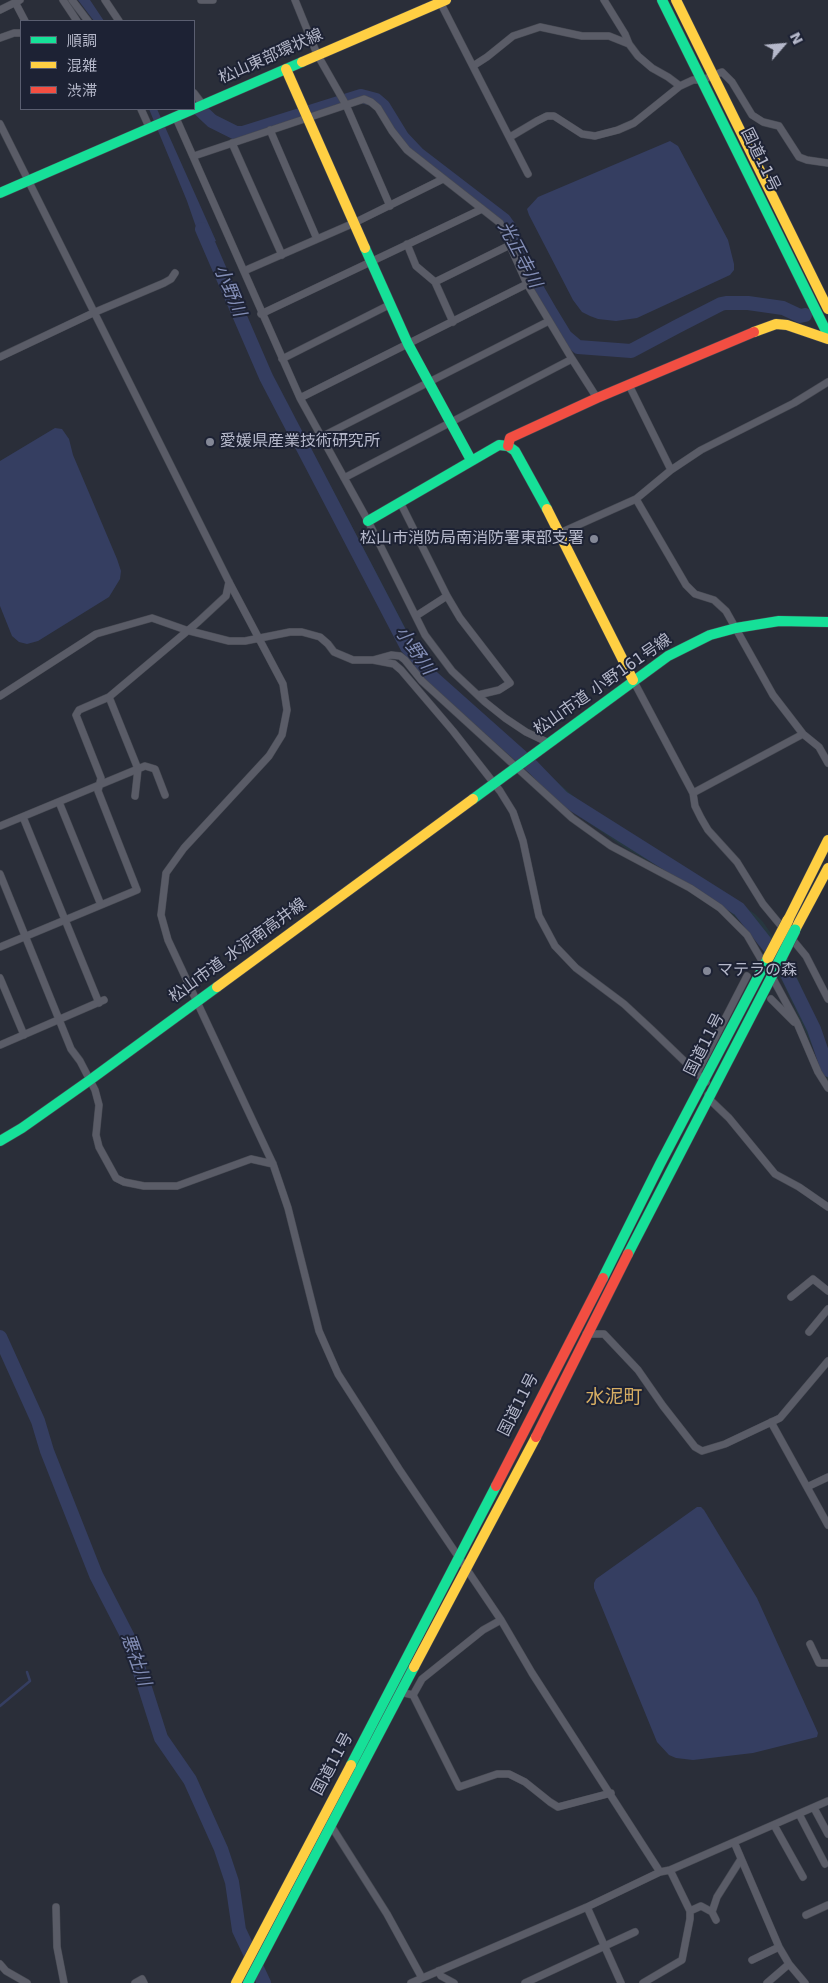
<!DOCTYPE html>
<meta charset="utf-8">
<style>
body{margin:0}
#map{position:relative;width:828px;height:1983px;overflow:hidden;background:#2a2e39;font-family:"DejaVu Sans","Noto Sans JP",sans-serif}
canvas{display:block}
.legend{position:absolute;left:20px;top:20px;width:175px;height:90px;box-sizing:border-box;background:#1d2234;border:1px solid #5a5e70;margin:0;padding:6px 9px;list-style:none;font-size:15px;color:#b5b8ca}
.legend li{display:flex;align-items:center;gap:10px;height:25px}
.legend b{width:25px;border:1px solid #5a5e70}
.north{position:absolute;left:758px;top:20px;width:50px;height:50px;-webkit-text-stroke:4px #1d2234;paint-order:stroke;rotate:63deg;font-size:14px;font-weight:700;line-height:20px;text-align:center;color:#b5b8ca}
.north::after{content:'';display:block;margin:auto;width:18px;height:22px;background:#b5b8ca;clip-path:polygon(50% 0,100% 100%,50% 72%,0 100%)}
</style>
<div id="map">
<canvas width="828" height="1983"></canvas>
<ul class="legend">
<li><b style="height:6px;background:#16e098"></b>順調</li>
<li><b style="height:6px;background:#ffcf43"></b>混雑</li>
<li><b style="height:6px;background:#f24e42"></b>渋滞</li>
</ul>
<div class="north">N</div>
</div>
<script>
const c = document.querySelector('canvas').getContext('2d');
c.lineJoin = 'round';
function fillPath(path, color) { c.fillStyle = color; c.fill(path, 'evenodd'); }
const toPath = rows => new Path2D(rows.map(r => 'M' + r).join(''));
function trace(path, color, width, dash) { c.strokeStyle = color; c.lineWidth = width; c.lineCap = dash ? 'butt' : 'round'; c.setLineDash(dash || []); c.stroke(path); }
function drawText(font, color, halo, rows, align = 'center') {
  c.font = font + ' "DejaVu Sans","Noto Sans JP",sans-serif'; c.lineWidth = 4; c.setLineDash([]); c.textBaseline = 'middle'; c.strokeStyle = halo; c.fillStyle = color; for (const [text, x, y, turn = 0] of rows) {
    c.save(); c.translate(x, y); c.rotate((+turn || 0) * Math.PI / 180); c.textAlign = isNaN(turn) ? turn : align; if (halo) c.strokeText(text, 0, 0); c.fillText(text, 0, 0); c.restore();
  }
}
const green = toPath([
 [213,242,270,371,417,650,430,668,455,693,594,814,631,839,640,842,640,844,720,889,755,914,763,922,791,962,803,991,828,1057,828,1080,782,981,761,943,749,930,715,898,625,848,573,812,541,785,536,778,426,679,407,656,339,521,280,415,251,353,204,246]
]);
const water = toPath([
 [78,0,90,0,104,21,94,21],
 [149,109,157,109,216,241,203,247,187,201],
 [670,141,678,146,728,240,734,264,734,270,730,275,637,318,616,321,598,319,590,316,582,312,573,300,529,215,527,209,538,197],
 [55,428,62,429,69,439,73,455,117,559,121,571,120,579,109,597,38,641,27,644,19,642,12,636,0,606,0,461],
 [697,1507,701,1507,704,1510,757,1598,814,1724,818,1733,817,1737,753,1753,693,1760,676,1758,669,1755,657,1742,594,1588,594,1583,596,1579]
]);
const stream = toPath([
 [0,1706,30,1681,27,1672]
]);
const river = toPath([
 [194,104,212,121,236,133,243,133,361,96,376,100,383,106,402,137,418,154,504,220,509,227,525,268,551,313,565,336,578,347,631,351,678,326,721,304,726,303,748,303,783,308,800,316,805,315],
 [202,229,266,377,407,647,432,677,533,767,563,798,739,909,781,962,814,1029,828,1070],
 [0,1337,38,1421,47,1451,96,1575,130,1641,161,1738,190,1780,221,1849,232,1882,239,1930,264,1983]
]);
const street = toPath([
 [63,0,77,21],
 [72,0,88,21],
 [105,0,119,21],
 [201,0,213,0],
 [295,0,317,54,346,105,390,206],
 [439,0,528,174],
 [604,0,625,34,629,44,638,56,652,68,668,77,680,86],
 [15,2,25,21],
 [0,10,20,0],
 [0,38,14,33,21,33],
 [473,66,487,57,513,36,540,27,582,36,609,36,629,44],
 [194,93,203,105],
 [141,109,150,129],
 [176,118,300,398,368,521,425,635,452,671,485,702,505,718,526,732,549,743],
 [0,124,229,582,283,684,287,710,282,735,269,756,184,848,166,873,161,915,168,940,273,1164,288,1208,319,1331,338,1374,399,1469,501,1620,532,1673,660,1872],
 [270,130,317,239],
 [510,137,537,121,547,116,554,116,582,134,595,136,618,130,634,123,680,86,693,80,702,80,722,72,732,82,752,115,763,122,779,126,799,157,807,160,828,163],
 [232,143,282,255],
 [194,156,346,105,364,99,371,102,378,108,392,131,407,150,500,223,527,284,572,359,597,398],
 [407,244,416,266,435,282,453,322],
 [244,271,354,223,443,179],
 [435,282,510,245],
 [261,314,482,209],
 [0,357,93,313,164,283,171,279,175,273],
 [282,359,391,304],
 [629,385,671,470],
 [300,398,527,284],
 [321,437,549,321],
 [344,478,572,359],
 [636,499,686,585,695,594,714,600,726,611,773,695,803,734,819,747,828,763],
 [400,502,447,596,460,618,510,683,499,690,478,695],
 [560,533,636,499,671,470,701,450,794,403,828,382],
 [416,616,447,596],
 [373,660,391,655,400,656,405,660,422,681,572,818,611,846,690,888,720,908,747,935,765,966],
 [633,680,693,793,695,806,701,818,708,830,737,862,763,904,806,956,828,999],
 [0,696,96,634,152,618,186,630,229,641,245,641,290,632,302,632,320,637,328,644,334,652,353,660,373,660,394,664,401,670,453,731,500,791,513,812,523,841,539,916,555,946,576,968,624,1004,652,1030,706,1082],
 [109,697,138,769,135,796],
 [693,793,803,734],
 [59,802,101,905],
 [23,817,99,1003],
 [0,826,145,766,155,769,165,795],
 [0,874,71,1049,80,1061,95,1090,99,1105,96,1135,99,1147,116,1178,124,1182,144,1186,177,1186,251,1159,273,1164],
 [0,947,137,890,98,791,101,778,76,715,79,710,109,697,198,622,226,596,229,582],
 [771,975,797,1023,818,1072,828,1088],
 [0,978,24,1035],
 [771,999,794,1022],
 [0,1045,104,1000],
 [697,1073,747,976],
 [708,1095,708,1098,729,1118,775,1174,799,1187,828,1207],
 [791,1297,813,1279,828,1291],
 [809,1332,828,1309],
 [586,1334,604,1334,638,1370,663,1406,695,1447,702,1451,725,1444,780,1418,828,1361],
 [771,1422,828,1525],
 [807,1487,828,1477],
 [810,1644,819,1663,828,1663],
 [400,1692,413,1695,459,1787,497,1774,509,1774,525,1782,550,1802,558,1807,611,1793],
 [413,1695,422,1679,483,1630,501,1620],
 [814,1808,828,1834],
 [799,1814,825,1864],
 [330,1824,387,1914,422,1978],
 [774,1825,803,1877],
 [734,1842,779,1947,789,1964,805,1983],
 [56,1907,57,1947,64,1983],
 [587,1907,621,1983],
 [690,1911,701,1906,712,1912,717,1897,741,1859],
 [712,1912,716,1920],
 [806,1915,828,1905],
 [752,1960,779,1947],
 [0,1964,6,1971,27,1983],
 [438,1971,441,1976,454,1983],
 [135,1983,142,1979,144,1983],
 [411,1983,587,1907,660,1872,670,1870,828,1801],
 [525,1983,635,1932],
 [643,1983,682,1960,690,1919,690,1911,670,1870],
 [767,1983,789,1964]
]);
const fast = toPath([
 [662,0,828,335],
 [0,193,302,62],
 [365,248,408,344,471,460],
 [368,521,499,445,508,446,515,451,547,509],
 [473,799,668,656,710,635,736,628,779,621,828,622],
 [0,1141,22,1128,90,1080,217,987],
 [628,1254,775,970],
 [603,1278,660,1164,768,958],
 [351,1765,496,1486],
 [248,1983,414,1667]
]);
const slow = toPath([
 [676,0,828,309],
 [302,62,446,0],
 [286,69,365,248],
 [754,332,776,324,787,325,828,339],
 [547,509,633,680],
 [788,920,828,840],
 [795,930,828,868],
 [217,987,473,799],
 [414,1667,536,1437],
 [236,1983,351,1765]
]);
const jam = toPath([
 [508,446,510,438,597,398,754,332],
 [536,1437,628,1254],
 [496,1486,603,1278]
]);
const fastBridge = toPath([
 [775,970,795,930]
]);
const slowBridge = toPath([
 [768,958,788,920]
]);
const markers = [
 [210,442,5,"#848897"],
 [594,539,5,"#848897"],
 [707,971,5,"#848897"]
];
const streetNames = [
 ["松山東部環状線",271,57,-24],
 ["国道11号",760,160,64],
 ["松山市道 小野161号線",603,685,-35],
 ["松山市道 水泥南高井線",238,951,-36],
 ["国道11号",705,1045,-63],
 ["国道11号",519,1405,-63],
 ["国道11号",333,1764,-62]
];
const poiNames = [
 ["愛媛県産業技術研究所",220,442],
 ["松山市消防局南消防署東部支署",584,539,"right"],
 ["マテラの森",717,971]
];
const waterNames = [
 ["光正寺川",519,255,62],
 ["小野川",229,291,67],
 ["小野川",414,651,55],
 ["悪社川",135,1660,70]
];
const quarterNames = [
 ["水泥町",614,1398]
];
fillPath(green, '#27373f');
fillPath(water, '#353e61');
trace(stream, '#353e61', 2.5);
trace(river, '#353e61', 14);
trace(street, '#464952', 8);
trace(fast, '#464952', 11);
trace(slow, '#464952', 11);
trace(jam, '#464952', 11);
trace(street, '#5a5c67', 7);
trace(fast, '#16e098', 10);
trace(slow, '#ffcf43', 10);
trace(jam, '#f24e42', 10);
trace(fastBridge, '#474a55', 12, []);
trace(slowBridge, '#474a55', 12, []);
trace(fastBridge, '#16e098', 11);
trace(slowBridge, '#ffcf43', 11);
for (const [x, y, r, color] of markers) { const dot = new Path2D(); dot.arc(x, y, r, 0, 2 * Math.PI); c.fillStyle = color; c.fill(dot); trace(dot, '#1d2234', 2); }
drawText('16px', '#b5b8ca', '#1d2234', streetNames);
drawText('16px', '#b5b8ca', '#1d2234', poiNames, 'left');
drawText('italic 18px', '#838eb6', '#1d2234', waterNames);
drawText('19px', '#d7ae63', '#1d2234', quarterNames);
</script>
